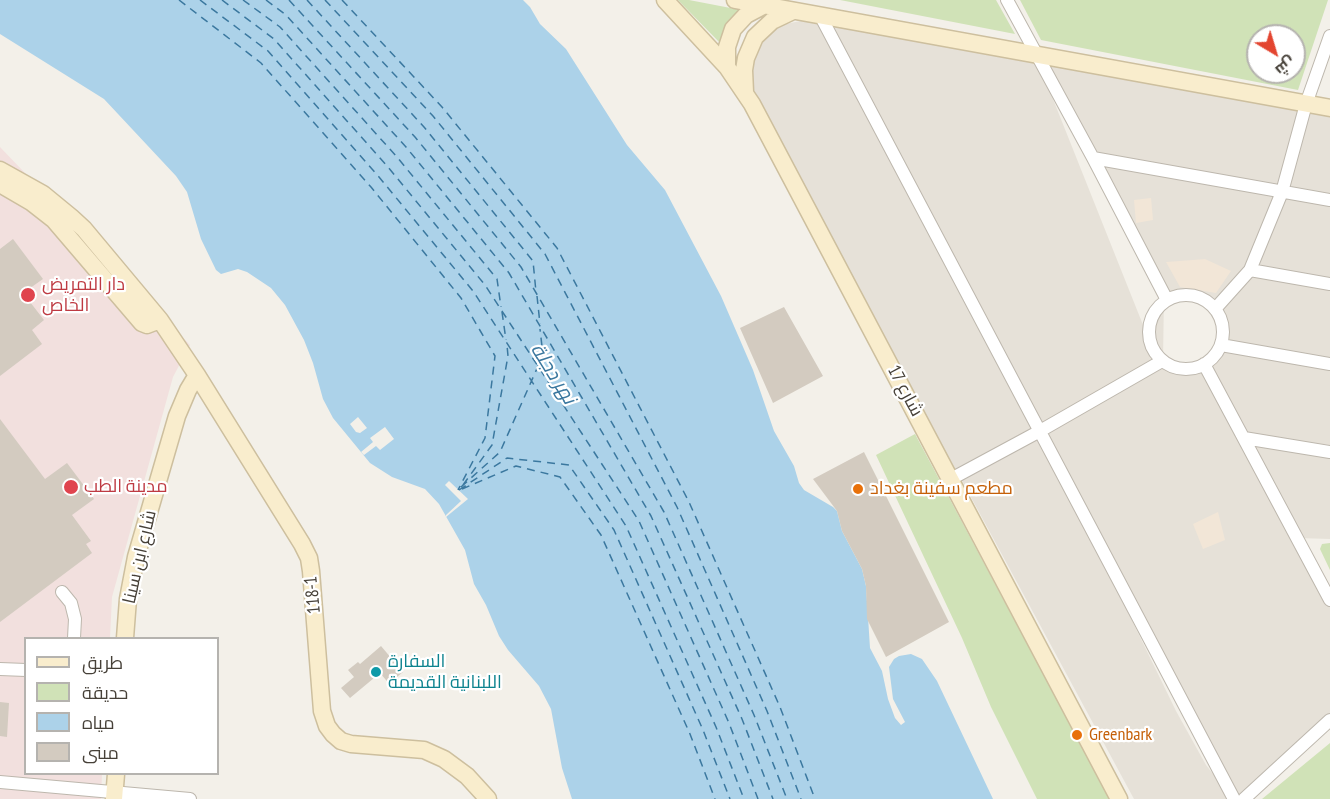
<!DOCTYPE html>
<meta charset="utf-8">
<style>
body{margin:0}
#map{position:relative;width:1330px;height:799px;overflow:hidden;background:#f3f0e9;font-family:"PT Sans Narrow",Cairo,sans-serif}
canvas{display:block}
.legend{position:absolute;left:24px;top:637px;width:195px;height:138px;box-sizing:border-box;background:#fff;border:2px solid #b5b3af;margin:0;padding:8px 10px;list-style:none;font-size:18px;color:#464038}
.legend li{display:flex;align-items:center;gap:12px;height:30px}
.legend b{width:30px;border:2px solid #b5b3af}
.north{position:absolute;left:1246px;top:24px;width:60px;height:60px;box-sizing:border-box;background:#fff;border:2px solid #b5b3af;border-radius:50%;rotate:142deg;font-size:16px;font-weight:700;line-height:24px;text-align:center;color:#464038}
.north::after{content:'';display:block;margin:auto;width:21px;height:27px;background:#e34530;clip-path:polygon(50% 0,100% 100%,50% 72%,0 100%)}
</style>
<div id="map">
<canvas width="1330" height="799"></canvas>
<ul class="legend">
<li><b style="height:8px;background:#f9edcd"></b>طريق</li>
<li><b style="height:16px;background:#d0e2b7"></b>حديقة</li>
<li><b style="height:16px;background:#acd2e9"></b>مياه</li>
<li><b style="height:16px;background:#d3cbc0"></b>مبنى</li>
</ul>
<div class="north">ش</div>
</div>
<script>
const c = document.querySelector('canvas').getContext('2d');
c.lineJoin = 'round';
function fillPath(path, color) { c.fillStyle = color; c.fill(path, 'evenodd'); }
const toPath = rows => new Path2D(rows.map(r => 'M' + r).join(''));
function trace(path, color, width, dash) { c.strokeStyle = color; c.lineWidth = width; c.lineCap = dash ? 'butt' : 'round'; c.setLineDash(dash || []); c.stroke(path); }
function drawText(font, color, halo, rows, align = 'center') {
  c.font = font + ' "PT Sans Narrow",Cairo,sans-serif'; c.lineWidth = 4.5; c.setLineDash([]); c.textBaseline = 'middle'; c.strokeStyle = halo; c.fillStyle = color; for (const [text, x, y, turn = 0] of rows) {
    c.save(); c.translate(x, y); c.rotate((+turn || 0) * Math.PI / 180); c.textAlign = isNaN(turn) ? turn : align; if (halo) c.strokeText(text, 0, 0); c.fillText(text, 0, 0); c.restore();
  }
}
const residential = toPath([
 [821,17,1330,108,1330,364,1221,345,1221,304,1215,309,1187,296,1166,297,1164,295,1163,361,1204,364,1223,349,1330,369,1330,445,1243,434,1330,452,1330,539,1298,538,1330,600,1330,720,1244,799,1234,799,1052,456,1176,711,1206,765,1233,799,1134,799,959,475,951,479,746,93,755,30],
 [1037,59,1163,293,1150,340,1149,340]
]);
const commercial = toPath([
 [1151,198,1153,220,1136,223,1134,200],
 [1205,259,1231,271,1216,293,1180,287,1166,262],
 [1218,512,1225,540,1203,549,1193,524]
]);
const medical = toPath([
 [0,147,190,345,173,377,112,597,110,638,26,638,26,774,102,774,101,799,0,799]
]);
const green = toPath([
 [678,0,689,0,741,10,721,44],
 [840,0,996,0,1015,34],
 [1020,0,1328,0,1298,90,1041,40],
 [1258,36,1294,36,1294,72,1258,72],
 [915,434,1110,799,1037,799,991,707,962,638,876,455],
 [1330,543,1330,570,1320,549,1322,544],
 [1330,743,1330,799,1262,799]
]);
const water = toPath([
 [0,0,523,0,530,7,540,24,566,49,627,145,665,190,721,296,753,370,774,431,794,466,799,483,804,490,833,507,837,511,842,531,862,569,866,586,870,648,882,671,888,699,895,718,901,725,905,722,893,699,889,667,894,659,899,656,911,654,922,659,937,681,993,799,572,799,562,768,551,709,539,686,508,650,499,636,486,605,474,584,465,550,439,504,425,489,392,477,370,463,333,418,323,399,313,363,304,340,285,305,271,288,247,272,238,269,221,274,216,270,201,239,187,192,176,176,104,99,0,34]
]);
const pier = toPath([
 [358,417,367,428,360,433,356,432,350,424],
 [385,427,394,439,380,450,376,446,364,455,361,452,373,442,370,438],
 [449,481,468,499,446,517,446,515,461,501,445,485]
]);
const ferry = toPath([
 [179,0,261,63,371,187,461,298,495,356,485,438,458,490],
 [200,0,268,51,379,177,473,291,626,526,716,727,744,799],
 [222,0,274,39,388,167,485,285,639,521,729,723,758,799],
 [243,0,280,27,397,157,497,279,501,307],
 [266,0,286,15,406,147,509,273,651,516,742,719,773,799],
 [289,0,415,137,521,267,664,512,754,715,787,799],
 [307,0,424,127,533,261,536,292],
 [325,0,433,116,545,254,677,507,767,711,801,799],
 [342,0,442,107,557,248,689,502,780,707,815,799],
 [537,296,540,324],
 [502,312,506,340],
 [463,485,492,445,508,356,507,345],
 [461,487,500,452,543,355,540,329],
 [462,489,516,466,560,477,601,535,690,734,715,799],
 [459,490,507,458,569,465,614,530,703,730,730,799]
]);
const building = toPath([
 [13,239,43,279,23,293,44,320,32,330,42,344,0,376,0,249],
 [784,307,823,376,773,403,740,328],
 [0,419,45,479,67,463,94,499,72,515,91,541,86,544,92,553,0,622],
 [864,452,949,622,886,657,867,619,866,586,862,569,842,531,837,511,813,479],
 [381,646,403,672,397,677,399,680,391,686,380,673,350,698,341,688,354,677,348,670,358,662,360,664],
 [0,702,9,703,7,737,0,736]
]);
const street = toPath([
 [1007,0,1093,158,1167,300],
 [821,17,1234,799],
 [1093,158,1330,200],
 [1250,270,1330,284],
 '1149 332a37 37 0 1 1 74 0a37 37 0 1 1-74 0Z',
 [1215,309,1250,270,1282,192,1306,104,1330,36],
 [1221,345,1330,364],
 [1204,364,1330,600],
 [1244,438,1330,452],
 [951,479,1040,431,1162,361],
 [62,592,71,603,75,619,74,638],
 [0,669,26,670],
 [0,782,190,799],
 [1244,799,1330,720]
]);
const secondary = toPath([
 [665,0,727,67,752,104,1119,799],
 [735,0,1330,108],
 [727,67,727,47,733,29,746,15,763,6],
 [745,92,744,70,746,58,755,37,772,21,793,11],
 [0,170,43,194,71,217,84,229,160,320,197,375,302,544,309,558,311,571,322,711,327,726,333,734,341,741,351,744,424,750,444,759,467,776,488,799],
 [0,184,31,202,54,220,142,323,147,325,160,320],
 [125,638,128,599,136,557,177,416,188,390,197,375],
 [114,799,116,774]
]);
const markers = [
 [28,295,8,"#e0444e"],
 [71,487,8,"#e0444e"],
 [858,489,6,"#e8710a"],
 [376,672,6,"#0f9aa8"],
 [1077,735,6,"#e8710a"]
];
const healthNames = [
 ["دار التمريض",42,285],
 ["الخاص",42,306],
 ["مدينة الطب",84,487]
];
const streetNames = [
 ["شارع 17",905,391,62],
 ["شارع ابن سينا",140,557,-77],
 ["118-1",313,595,-96]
];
const foodNames = [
 ["مطعم سفينة بغداد",870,489],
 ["Greenbark",1089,735]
];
const cultureNames = [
 ["السفارة",388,662],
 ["اللبنانية القديمة",388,683]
];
const waterNames = [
 ["نهر دجلة",553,374,58]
];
fillPath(residential, '#e6e1d8');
fillPath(commercial, '#f2e6d7');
fillPath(medical, '#f2e0de');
fillPath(green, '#d0e2b7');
fillPath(water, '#acd2e9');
fillPath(pier, '#f3f0e9');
trace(ferry, '#3b789f', 1.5, [8, 6]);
fillPath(building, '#d3cbc0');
trace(street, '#bdb7ad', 14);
trace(secondary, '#cdbf9e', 19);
trace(street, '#fff', 12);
trace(secondary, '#f9edcd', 16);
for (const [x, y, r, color] of markers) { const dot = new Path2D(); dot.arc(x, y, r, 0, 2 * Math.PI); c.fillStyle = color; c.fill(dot); trace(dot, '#fff', 2); }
drawText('18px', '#be3a42', '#fff', healthNames, 'left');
drawText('18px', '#464038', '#fff', streetNames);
drawText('18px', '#c56008', '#fff', foodNames, 'left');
drawText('18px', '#0d838f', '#fff', cultureNames, 'left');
drawText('italic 20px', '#3b789f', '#fff', waterNames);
</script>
